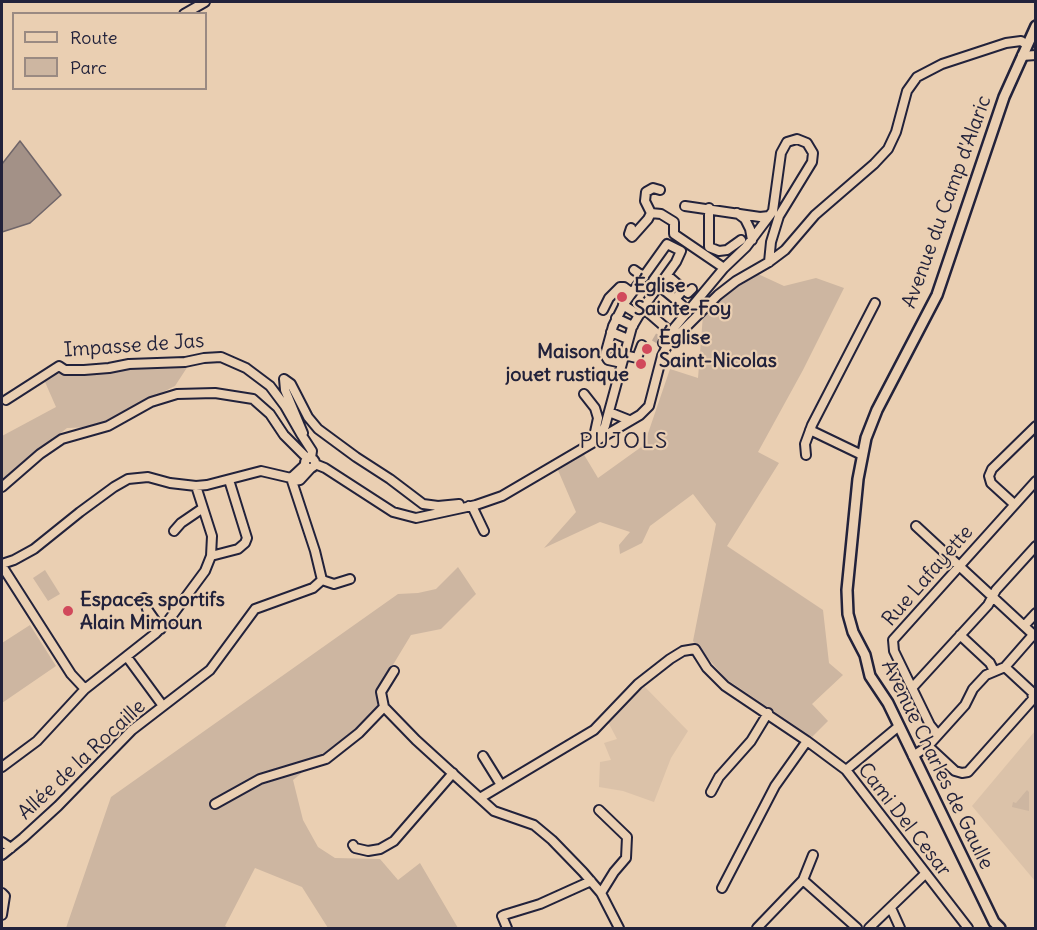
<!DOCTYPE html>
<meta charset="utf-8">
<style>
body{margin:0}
#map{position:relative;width:1037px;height:930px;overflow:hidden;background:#eacfb2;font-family:Delius,sans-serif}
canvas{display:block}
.frame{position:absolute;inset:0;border:3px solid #22223b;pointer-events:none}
.legend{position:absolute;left:12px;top:12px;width:195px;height:78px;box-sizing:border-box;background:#eacfb2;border:2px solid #9a8a82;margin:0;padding:8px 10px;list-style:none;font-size:18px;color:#22223b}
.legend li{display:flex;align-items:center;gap:12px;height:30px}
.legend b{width:30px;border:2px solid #9a8a82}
</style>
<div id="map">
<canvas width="1037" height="930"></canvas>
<div class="frame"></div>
<ul class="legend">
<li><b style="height:8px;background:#eacfb2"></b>Route</li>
<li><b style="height:16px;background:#cdb6a1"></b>Parc</li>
</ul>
</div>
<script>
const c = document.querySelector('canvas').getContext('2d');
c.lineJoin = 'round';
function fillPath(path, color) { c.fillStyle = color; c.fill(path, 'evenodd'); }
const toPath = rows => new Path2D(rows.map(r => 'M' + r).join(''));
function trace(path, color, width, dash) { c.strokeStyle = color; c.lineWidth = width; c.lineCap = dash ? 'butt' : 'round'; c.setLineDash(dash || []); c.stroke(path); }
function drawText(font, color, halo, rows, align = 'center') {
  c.font = font + ' Delius,sans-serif'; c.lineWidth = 4.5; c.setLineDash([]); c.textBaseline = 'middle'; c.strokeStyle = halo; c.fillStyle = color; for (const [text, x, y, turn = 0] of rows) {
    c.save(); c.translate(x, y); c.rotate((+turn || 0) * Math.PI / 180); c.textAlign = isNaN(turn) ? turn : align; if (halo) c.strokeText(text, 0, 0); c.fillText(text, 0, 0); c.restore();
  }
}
const built = toPath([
 [643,685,688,731,671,758,654,802,623,791,599,787,600,762,611,760,604,743,617,739,608,722],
 [1035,731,1035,881,972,806]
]);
const green = toPath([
 [758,274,784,286,816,278,844,288,803,370,758,452,779,463,727,546,823,610,829,663,843,675,812,704,828,721,812,737,726,679,693,641,716,524,693,494,650,526,642,543,620,554,619,545,630,532,600,522,544,548,576,512,557,468,583,453,598,478,644,445,670,369,698,378,703,315,723,297],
 [188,366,175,386,93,427,67,428,2,479,2,436,56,407,45,382,59,373],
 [458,567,476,594,441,629,411,635,379,688,378,711,293,780,303,820,318,847,335,858,380,859,398,880,420,863,458,928,328,928,302,887,255,868,225,926,229,928,66,928,111,797,398,594,418,593,436,589],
 [45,570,60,594,48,601,33,578],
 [30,625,56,666,2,703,2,643],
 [1027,790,1029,792,1029,811,1012,807,1013,802,1016,803]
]);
const water = toPath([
 [20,141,61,195,30,223,2,232,2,164,20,141]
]);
const minorTunnel = toPath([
 [654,337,659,340]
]);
const minor = toPath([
 [184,14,205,2],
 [1022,56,1036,55],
 [685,206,760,217,769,216],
 [709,208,709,247,719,251,727,250,741,240],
 [651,213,661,214,674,222,674,234,724,268],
 [651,213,645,201,646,192,653,188,660,190],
 [737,213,745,219,750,229,752,240],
 [631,228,629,234,632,237,648,219,651,213],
 [634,270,644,277],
 [667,275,688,293,692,289],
 [659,286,675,299,682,291],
 [675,299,682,305,679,308],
 [623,305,639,315],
 [643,308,666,328],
 [603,310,609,298,620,287,624,287,632,293],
 [616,318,633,326],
 [611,332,628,339],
 [667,346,663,343,674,328,724,268,746,247,773,211,781,153,787,142,797,139,807,143,813,153,812,162,779,216,771,242,769,262],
 [624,355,637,358,642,345],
 [584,394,595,408,598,418,595,432,589,443],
 [6,400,59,366,65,370,84,370,109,368,129,364,185,362,204,358,221,357,246,368,270,386,285,406,301,434,303,433,285,390,284,379,291,384,308,417,318,429,356,457,390,479,423,504,438,506,459,504],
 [609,412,629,420],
 [810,430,862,455],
 [301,434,312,451,311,458],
 [599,438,605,426,632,327,645,305,676,262,681,251,667,244,624,304,613,326,605,355,608,360,622,363],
 [806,455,805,444,812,425,875,303],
 '305 463a5 5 0 1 1 10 0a5 5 0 1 1-10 0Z',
 [315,464,325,468,393,512,416,518,476,505,502,496,640,415,649,406,662,356,667,346,718,295,736,281,769,262,785,250,815,215,874,164,888,149,896,132,907,91,917,77,942,64,1006,43,1021,41,1026,44],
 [291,478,315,551,322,580],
 [291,478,305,465],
 [294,481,300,480,311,468],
 [2,487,40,454,62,439,108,426,151,402,177,394,215,393,253,399,270,414,284,435,307,458],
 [1014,504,991,483,989,476,992,469,1036,426],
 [469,506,473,508,484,531],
 [916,526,1036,637],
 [174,531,181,523,203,508],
 [211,556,238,549,245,543,247,538,229,480],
 [2,564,14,560,34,549,80,512,114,487,128,479,148,477,170,483,196,486,207,485,261,471,291,478],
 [2,566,71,674,85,689],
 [322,580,334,584,350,579],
 [144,598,147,609,161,629],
 [1024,626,1036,613],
 [960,635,990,663,994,671],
 [127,657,163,706],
 [394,671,381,692,384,707,416,740,494,811,534,825,552,840,583,872,601,893,619,928],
 [912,688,988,605,996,590,1036,546],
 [938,735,930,725,894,651,893,640,1036,481],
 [928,746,955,771,962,773,968,772,1033,699,1032,692,1005,667],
 [483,756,501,785],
 [913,756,928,746,965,705,973,689,986,675,1005,667,1033,635],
 [2,767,37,741,85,689,156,633,168,621,205,571,211,556,212,536,196,486],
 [846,770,899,726],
 [711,792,719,777,751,741,768,713],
 [480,798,594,730,638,684,670,659,683,651,695,649,707,668,725,686,807,741,846,770,968,928],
 [215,804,260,779,326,759,359,733,384,707],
 [599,810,627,837,626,858,614,872,601,893],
 [2,842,11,848],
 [353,845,355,848,368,851,380,849,394,841,453,773],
 [2,855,23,838,58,806,132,730,210,670,255,609,313,588,322,580],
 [803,880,813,855],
 [722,888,775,786,807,741],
 [2,893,5,896,2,915],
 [891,908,900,928],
 [507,928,502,916,504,915,540,904,591,881],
 [757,928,803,880,857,928],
 [869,928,925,874]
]);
const major = toPath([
 [1000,928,994,922,888,703,870,676,865,655,853,632,848,614,847,590,858,479,866,438,877,410,937,295,1004,97,1036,26]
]);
const markers = [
 [622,297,6,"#d1495b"],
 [647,349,6,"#d1495b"],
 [641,364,6,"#d1495b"],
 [68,611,6,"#d1495b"]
];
const streetNames = [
 ["Avenue du Camp d'Alaric",947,202,-70],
 ["Impasse de Jas",134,346,-4],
 ["Rue Lafayette",928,576,-49],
 ["Allée de la Rocaille",82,760,-43],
 ["Avenue Charles de Gaulle",937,765,64],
 ["Cami Del Cesar",904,820,52]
];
const poiNames = [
 ["Église",634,286],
 ["Sainte-Foy",634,309],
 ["Église",659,338],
 ["Saint-Nicolas",659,361],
 ["Maison du",629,352,"right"],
 ["jouet rustique",629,375,"right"],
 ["Espaces sportifs",80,600],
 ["Alain Mimoun",80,623]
];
const quarterNames = [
 ["PUJOLS",624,442]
];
fillPath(built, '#dbc2a9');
fillPath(green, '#cdb6a1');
fillPath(water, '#a39187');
trace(water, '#6f6569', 1.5);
trace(minorTunnel, '#c2ac9a', 8, [8, 4]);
trace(minor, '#22223b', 12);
trace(major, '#22223b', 14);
trace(minor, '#eacfb2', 8);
trace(major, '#eacfb2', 9);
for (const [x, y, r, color] of markers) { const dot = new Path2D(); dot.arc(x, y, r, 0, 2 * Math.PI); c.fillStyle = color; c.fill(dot); trace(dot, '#eacfb2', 2); }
drawText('20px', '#22223b', '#eacfb2', streetNames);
drawText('bold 20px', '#22223b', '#eacfb2', poiNames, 'left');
c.letterSpacing = '1.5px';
drawText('22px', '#22223b', '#eacfb2', quarterNames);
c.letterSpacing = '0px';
</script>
